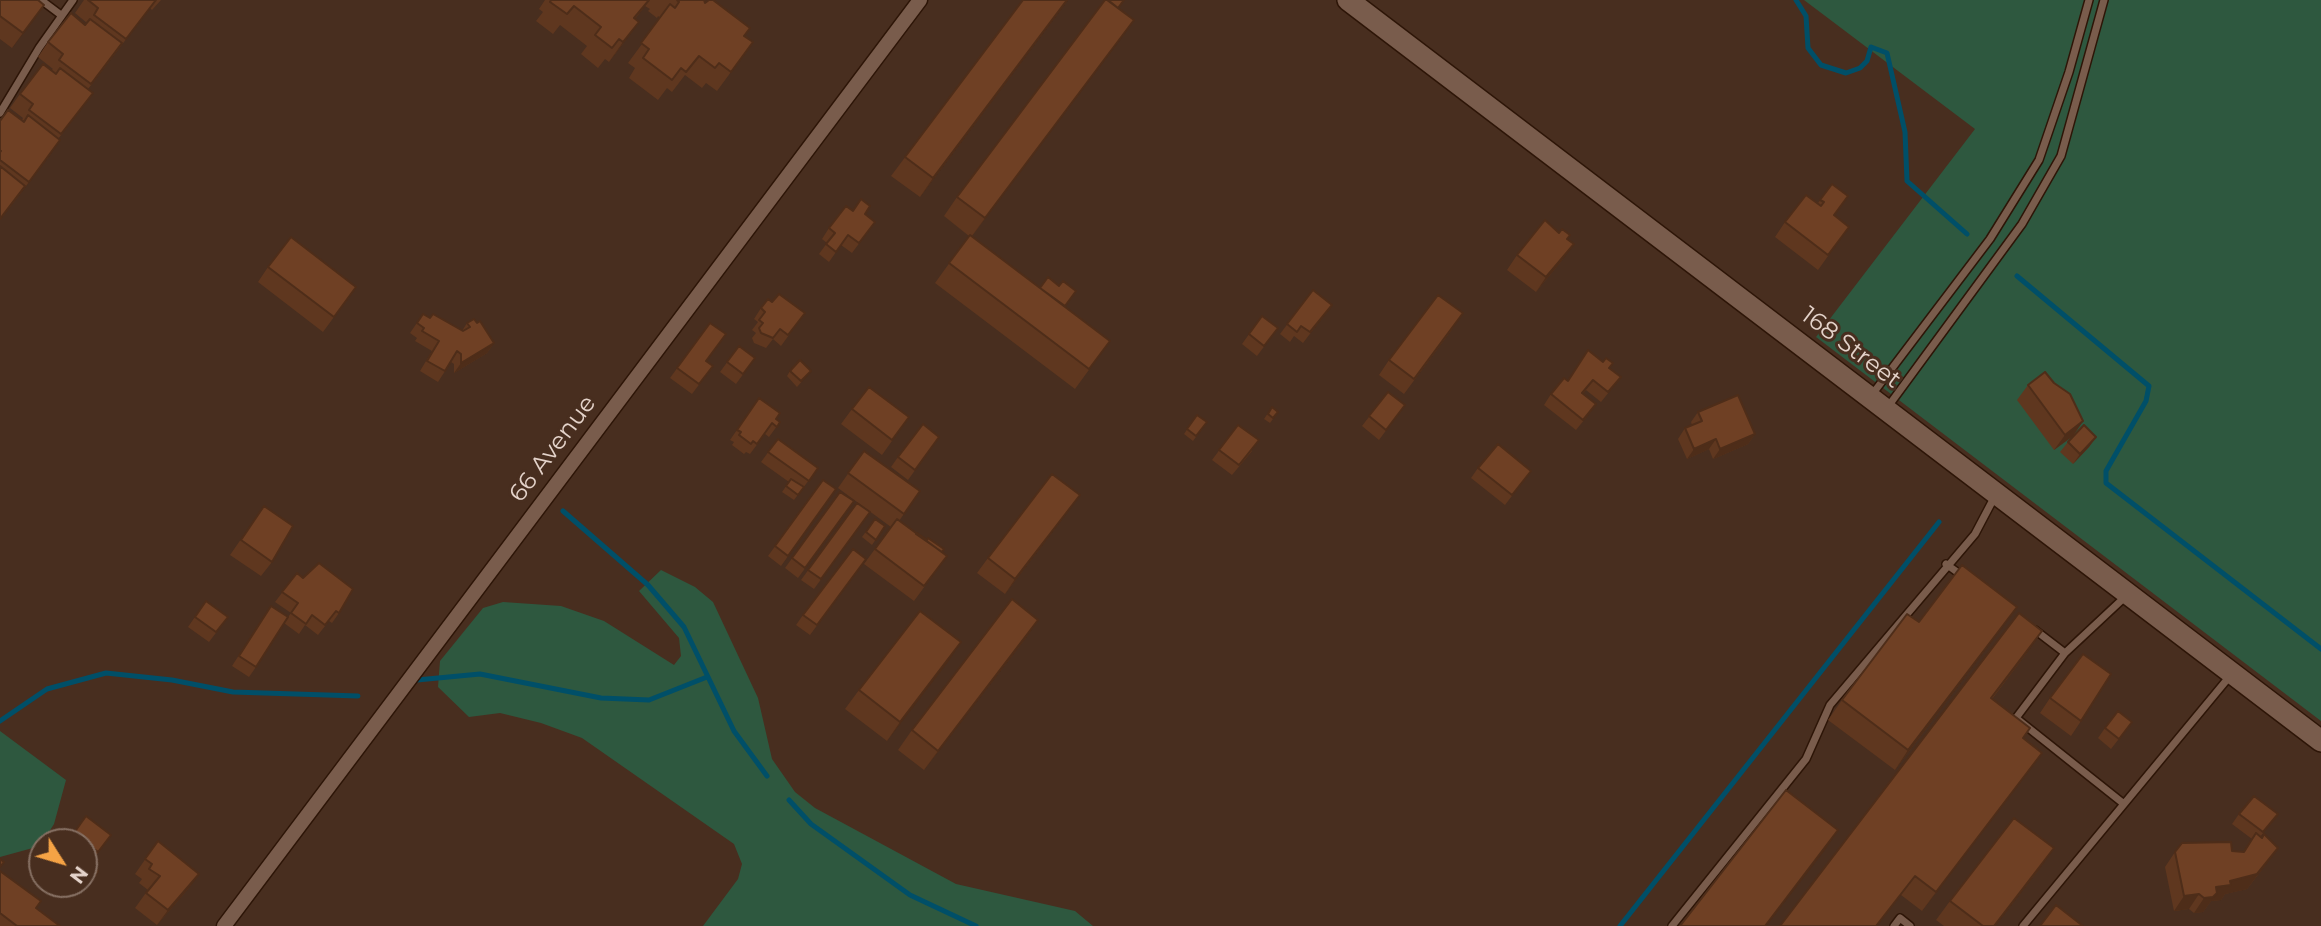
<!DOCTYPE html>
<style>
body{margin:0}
#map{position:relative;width:2321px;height:926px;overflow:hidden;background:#482e1f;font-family:Montserrat,sans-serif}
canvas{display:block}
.north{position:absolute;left:28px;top:828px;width:70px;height:70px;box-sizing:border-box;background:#482e1f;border:2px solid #867063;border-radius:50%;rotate:127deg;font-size:19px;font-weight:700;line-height:28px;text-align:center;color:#e4d3ca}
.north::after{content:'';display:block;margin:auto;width:24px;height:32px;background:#f5a345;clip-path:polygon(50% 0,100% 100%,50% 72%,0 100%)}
</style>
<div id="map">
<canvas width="2321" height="926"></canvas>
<div class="north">N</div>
</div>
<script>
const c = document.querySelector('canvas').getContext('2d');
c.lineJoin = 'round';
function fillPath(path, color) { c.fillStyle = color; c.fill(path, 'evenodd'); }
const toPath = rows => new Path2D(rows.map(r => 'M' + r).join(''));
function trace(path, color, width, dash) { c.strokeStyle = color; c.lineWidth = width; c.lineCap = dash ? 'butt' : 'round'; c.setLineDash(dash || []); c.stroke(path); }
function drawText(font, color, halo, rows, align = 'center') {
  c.font = font + ' Montserrat,sans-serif'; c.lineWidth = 6; c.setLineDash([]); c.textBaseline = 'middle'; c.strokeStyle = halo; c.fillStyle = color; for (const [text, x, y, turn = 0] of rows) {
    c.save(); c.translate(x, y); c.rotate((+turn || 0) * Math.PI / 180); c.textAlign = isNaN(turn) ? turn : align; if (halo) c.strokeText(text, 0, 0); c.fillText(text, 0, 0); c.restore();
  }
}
const green = toPath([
 [1804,0,2321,0,2321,721,1816,337,1975,129],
 [661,570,695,587,713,602,758,698,772,759,795,792,815,808,956,884,1075,911,1093,926,703,926,738,879,742,864,734,844,582,738,541,723,500,713,469,717,438,687,440,661,483,608,503,602,561,606,604,621,674,665,681,656,679,638,639,591],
 [0,731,66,780,54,824,40,846,0,857]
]);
const stream = toPath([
 [1796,0,1806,16,1808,48,1821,65,1846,73,1860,68,1867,61,1871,47,1887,53,1905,132,1907,181,1967,234],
 [2017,276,2149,386,2146,401,2106,471,2106,483,2321,649],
 [563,511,648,585,684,627,734,731,767,776],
 [417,680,480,674,601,698,649,700,707,677],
 [0,721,47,689,106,673,172,680,233,692,358,696],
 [789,800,811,824,910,895,976,926],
 [1620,926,1939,522]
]);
const lane = toPath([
 [41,0,61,15],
 [0,113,39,48,73,0],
 [1871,396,1990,239,2039,160,2069,72,2089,0],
 [1887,408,2022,224,2061,156,2104,0],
 [1946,564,1964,577],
 [2035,630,2065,653,2126,596],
 [2065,653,2016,718,2124,804],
 [1672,926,1806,759,1830,705,1975,534,1995,496],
 [1894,926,1900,918,1910,926],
 [2023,926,2230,676]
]);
const street = toPath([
 [224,926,920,0]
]);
const secondary = toPath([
 [1348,0,2321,741]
]);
const wall = toPath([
 [0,0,44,5,12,48,0,39],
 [84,0,161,0,152,10,150,8,88,89,82,108,58,139,50,155,0,220,0,121,22,120,23,118,10,108,20,94,53,69,38,57,48,42,85,25,87,23,75,13],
 [545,0,704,0,705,3,753,42,717,91,706,83,702,88,685,75,672,92,667,88,658,100,629,78,635,68,628,63,661,18,658,16,657,18,648,11,650,9,645,6,635,19,639,22,625,41,609,62,605,59,598,68,581,54,587,46,560,25,553,34,536,21,543,12,539,9],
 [1023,0,1068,0,920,197,891,176],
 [1118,8,1134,20,972,236,1110,341,1075,389,935,283,969,236,944,216,957,197],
 [1832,184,1834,215,1849,227,1818,270,1775,237,1785,222,1818,203],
 [853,211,865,214,875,222,852,253,841,245,829,262,819,254,827,243,822,239,829,228],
 [1559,233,1567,239,1563,259,1536,292,1507,270,1517,255],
 [268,267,356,287,323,332,258,282],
 [1313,290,1332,305,1303,343,1294,336,1290,342,1280,334],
 [772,302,805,313,781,346,773,339,766,348,754,343,752,338,756,333,752,330,758,322,754,319,761,308],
 [423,314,462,331,467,323,477,323,494,343,487,353,454,373,454,364,451,362,438,382,420,371,432,351,415,341,417,338,410,333],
 [1262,316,1278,328,1257,356,1242,344],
 [710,323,706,361,713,366,692,394,670,378],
 [1453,328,1404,394,1379,375,1389,360],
 [739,346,755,358,736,384,720,372],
 [1610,368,1621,377,1601,402,1586,390,1583,394,1589,414,1576,430,1544,405,1551,394,1568,381],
 [790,371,811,371,797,387,787,376],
 [2028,385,2083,421,2073,436,2054,450,2017,400],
 [1388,392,1405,405,1379,440,1362,426],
 [759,398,776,419,780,422,769,437,765,434,750,454,746,452,744,454,732,445,734,442,730,440],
 [1272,407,1278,412,1270,423,1264,419],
 [852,409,909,417,882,455,841,424],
 [1698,412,1755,434,1748,444,1713,459,1709,449,1687,459,1678,439,1685,428,1692,425,1691,422],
 [1197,415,1207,422,1193,441,1184,434],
 [1238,425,1252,451,1232,475,1212,460],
 [939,437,908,480,891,467,898,457],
 [2096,437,2089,447,2073,464,2060,452,2068,442],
 [778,439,818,468,794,500,782,492,789,482,761,462],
 [864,451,920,491,899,521,947,556,914,601,864,564,891,527,838,488],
 [1478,468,1531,471,1505,505,1471,478],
 [823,480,836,489,781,566,768,556],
 [840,492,854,501,798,578,785,568],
 [857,503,870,512,814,589,801,580],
 [264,506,272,562,261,576,230,555],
 [1069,510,1005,594,977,573,988,558],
 [875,519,885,526,872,545,862,537],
 [866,559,810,635,796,625,803,615],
 [297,573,339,613,332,623,329,621,318,635,305,625,299,634,284,623,291,613,275,602],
 [206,601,228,617,209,642,188,627],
 [264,616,256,667,249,677,232,666],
 [1038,620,1025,639,924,770,898,750,912,730],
 [1919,622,2003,626,1895,770,1828,720,1842,700],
 [961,642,887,741,845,709,859,690],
 [2029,650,1992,699,2030,728,2023,738,2028,772,1922,911,1901,895,1780,926],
 [2050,698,2081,721,2071,736,2040,713],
 [2132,722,2111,749,2098,738,2105,728],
 [2239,814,2270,824,2260,837,2267,863,2247,889,2225,894,2221,900,2211,901,2203,912,2194,913,2189,909,2174,911,2165,867,2175,852,2243,852,2252,839,2232,824],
 [74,833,111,835,91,862,84,856,84,842,67,842],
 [158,841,199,874,188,889,157,925,135,908,148,890,139,883,142,879,135,874],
 [92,866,98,871,88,885,84,882,84,877],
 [2040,868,1995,926,1944,926,1936,920,1950,901],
 [0,871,36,908,60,926,0,926]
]);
const shadedWall = toPath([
 [1067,0,1068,0,920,197,933,178],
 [44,5,34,20,12,48,23,33],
 [1134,20,1120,40,971,237,985,218],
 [639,22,625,41,609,62,623,42],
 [60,140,50,155,18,197,29,182],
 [1574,244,1563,259,1536,292,1546,277],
 [494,343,487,353,454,373,461,363],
 [2083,421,2073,436,2054,450,2065,435],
 [1755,434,1748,444,1713,459,1720,449],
 [2096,437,2089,447,2073,464,2080,454],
 [1716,439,1709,449,1687,459,1694,449],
 [1080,495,1069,510,1005,594,1015,579],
 [2017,607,2003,626,1895,770,1908,750],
 [1038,620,1025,639,924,770,938,751],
 [2042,631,2029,650,1977,717,1991,698],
 [961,642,948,662,887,741,900,722],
 [2042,753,2028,772,1922,911,1936,892],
 [1838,830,1825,850,1766,926,1765,926],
 [2054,848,2040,868,1995,926,1994,926],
 [2278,848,2247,889,2225,894,2221,900,2211,901,2203,912,2194,913,2204,898,2216,887,2230,881],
 [199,874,188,889,157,925,168,910],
 [2199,894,2189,909,2174,911,2184,896]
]);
const building = toPath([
 [0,0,38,0,44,5,23,33,0,16,0,0],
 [88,0,156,0,126,39,94,15,98,8,88,0],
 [551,0,649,0,634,18,639,22,623,42,619,39,612,48,595,35,601,27,574,6,567,14,550,2,551,0],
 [677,0,704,0,705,3,709,0,713,0,750,28,744,36,753,42,731,72,719,63,715,68,699,56,686,72,681,68,672,80,643,58,649,49,641,43,670,4,675,8,679,2,677,0],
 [1023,0,1067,0,933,178,905,157,1023,0],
 [1105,0,1107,0,1134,20,985,218,957,197,1105,0],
 [1108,0,1124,0,1118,8,1108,0],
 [71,13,85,25,90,19,122,43,91,84,59,60,63,54,48,42,71,13],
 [43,64,56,74,60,68,93,93,61,134,29,110,33,104,20,94,43,64],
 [8,110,24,122,28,115,60,140,29,182,0,160,0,152,1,151,0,150,0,121,8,110],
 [0,166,25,186,0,219,0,166],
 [1832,184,1848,196,1834,215,1849,227,1828,255,1785,222,1806,195,1821,206,1824,202,1820,200,1832,184],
 [861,199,870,206,865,214,875,222,859,243,848,235,836,252,826,244,835,233,829,228,846,206,853,211,861,199],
 [1545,220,1559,233,1562,229,1570,235,1567,239,1574,244,1546,277,1517,255,1545,220],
 [970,235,1110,341,1089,369,949,263,970,235],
 [291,237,356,287,334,317,268,267,291,237],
 [1048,277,1059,286,1063,281,1076,291,1065,306,1040,288,1048,277],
 [1313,290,1332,305,1310,332,1301,326,1297,332,1287,324,1313,290],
 [779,294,805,313,788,335,780,329,773,338,761,333,759,328,763,323,759,320,765,312,761,308,768,299,772,302,779,294],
 [1438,295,1463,313,1414,379,1389,360,1438,295],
 [423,314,430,318,433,314,463,331,470,327,467,323,474,319,477,323,480,321,494,343,461,363,461,354,457,351,445,371,427,361,439,341,422,331,424,328,417,323,423,314],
 [1262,316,1278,328,1264,346,1249,334,1262,316],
 [710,323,726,334,706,361,713,366,699,384,677,368,710,323],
 [739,346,755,358,743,374,727,362,739,346],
 [1588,350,1603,362,1606,358,1613,363,1609,368,1621,377,1608,392,1593,380,1582,393,1596,404,1583,420,1551,394,1564,378,1568,381,1588,350],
 [800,360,811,371,801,381,790,371,800,360],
 [2045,372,2054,383,2070,394,2083,421,2065,435,2028,385,2045,372],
 [869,387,909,417,892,440,852,409,869,387],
 [1388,392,1405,405,1386,430,1369,416,1388,392],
 [1738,395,1755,434,1720,449,1716,439,1694,449,1685,428,1702,421,1698,412,1738,395],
 [759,398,780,413,776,419,780,422,777,427,772,423,757,444,753,441,751,444,739,435,741,432,737,430,759,398],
 [1272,407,1278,412,1273,418,1268,414,1272,407],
 [1197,415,1207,422,1196,436,1187,429,1197,415],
 [923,424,939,437,915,470,898,457,923,424],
 [1238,425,1259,440,1239,465,1219,450,1238,425],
 [2084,425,2096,437,2080,454,2068,442,2084,425],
 [778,439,818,468,809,481,768,452,778,439],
 [1498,444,1531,471,1512,495,1478,468,1498,444],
 [864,451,920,491,904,514,848,473,864,451],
 [1052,474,1080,495,1015,579,988,558,1052,474],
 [791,479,804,487,798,495,786,486,791,479],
 [823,480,836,489,788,556,775,546,823,480],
 [840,492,854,501,805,568,792,558,840,492],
 [857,503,870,512,821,579,808,570,857,503],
 [264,506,293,526,272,562,241,540,264,506],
 [875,519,885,526,876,540,866,532,875,519],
 [897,519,947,556,924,586,875,549,897,519],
 [917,533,927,540,928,538,944,549,942,552,916,534,917,533],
 [853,549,866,559,817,625,803,615,853,549],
 [319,563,353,589,339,613,336,611,325,625,312,615,306,624,291,613,298,603,282,592,297,573,303,578,319,563],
 [1962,565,2017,607,1908,750,1842,700,1907,614,1919,622,1962,565],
 [1012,599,1038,620,938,751,912,730,1012,599],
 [206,601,228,617,216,632,195,617,206,601],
 [271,606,288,617,256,667,239,656,271,606],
 [920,611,961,642,900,722,859,690,920,611],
 [2019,613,2042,631,1991,698,2030,728,2023,738,2042,753,1936,892,1915,876,1876,926,1780,926,2019,613],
 [2083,654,2111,674,2081,721,2050,698,2083,654],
 [2118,711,2132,722,2119,739,2105,728,2118,711],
 [1786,790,1838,830,1765,926,1680,926,1786,790],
 [2254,796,2278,814,2263,832,2239,814,2254,796],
 [86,816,111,835,98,852,74,833,86,816],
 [2014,818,2054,848,1994,926,1983,926,1950,901,2014,818],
 [2256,833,2262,838,2264,834,2278,848,2257,874,2230,881,2231,885,2216,887,2217,893,2213,897,2204,898,2199,894,2184,896,2175,852,2182,843,2231,842,2232,851,2244,852,2256,833],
 [158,841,199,874,168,910,146,893,160,876,149,869,152,864,145,859,158,841],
 [0,859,4,862,0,867,0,859],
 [92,866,98,871,92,880,85,875,92,866],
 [0,871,41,901,36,908,60,926,17,926,0,913,0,871],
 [2056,905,2083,926,2040,926,2056,905]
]);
const streetNames = [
 ["168 Street",1851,348,37],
 ["66 Avenue",553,449,-53]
];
fillPath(green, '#2e583f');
trace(stream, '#004f68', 5);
trace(lane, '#2d1507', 10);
trace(street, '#2d1507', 17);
trace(secondary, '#2d1507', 24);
trace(lane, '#795c4c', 7);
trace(street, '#795c4c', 14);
trace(secondary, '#795c4c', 21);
fillPath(wall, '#5f371f');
fillPath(shadedWall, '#4e2d19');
fillPath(building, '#6f4024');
trace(building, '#4e2d19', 2);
drawText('24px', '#e4d3ca', '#482e1f', streetNames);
</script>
